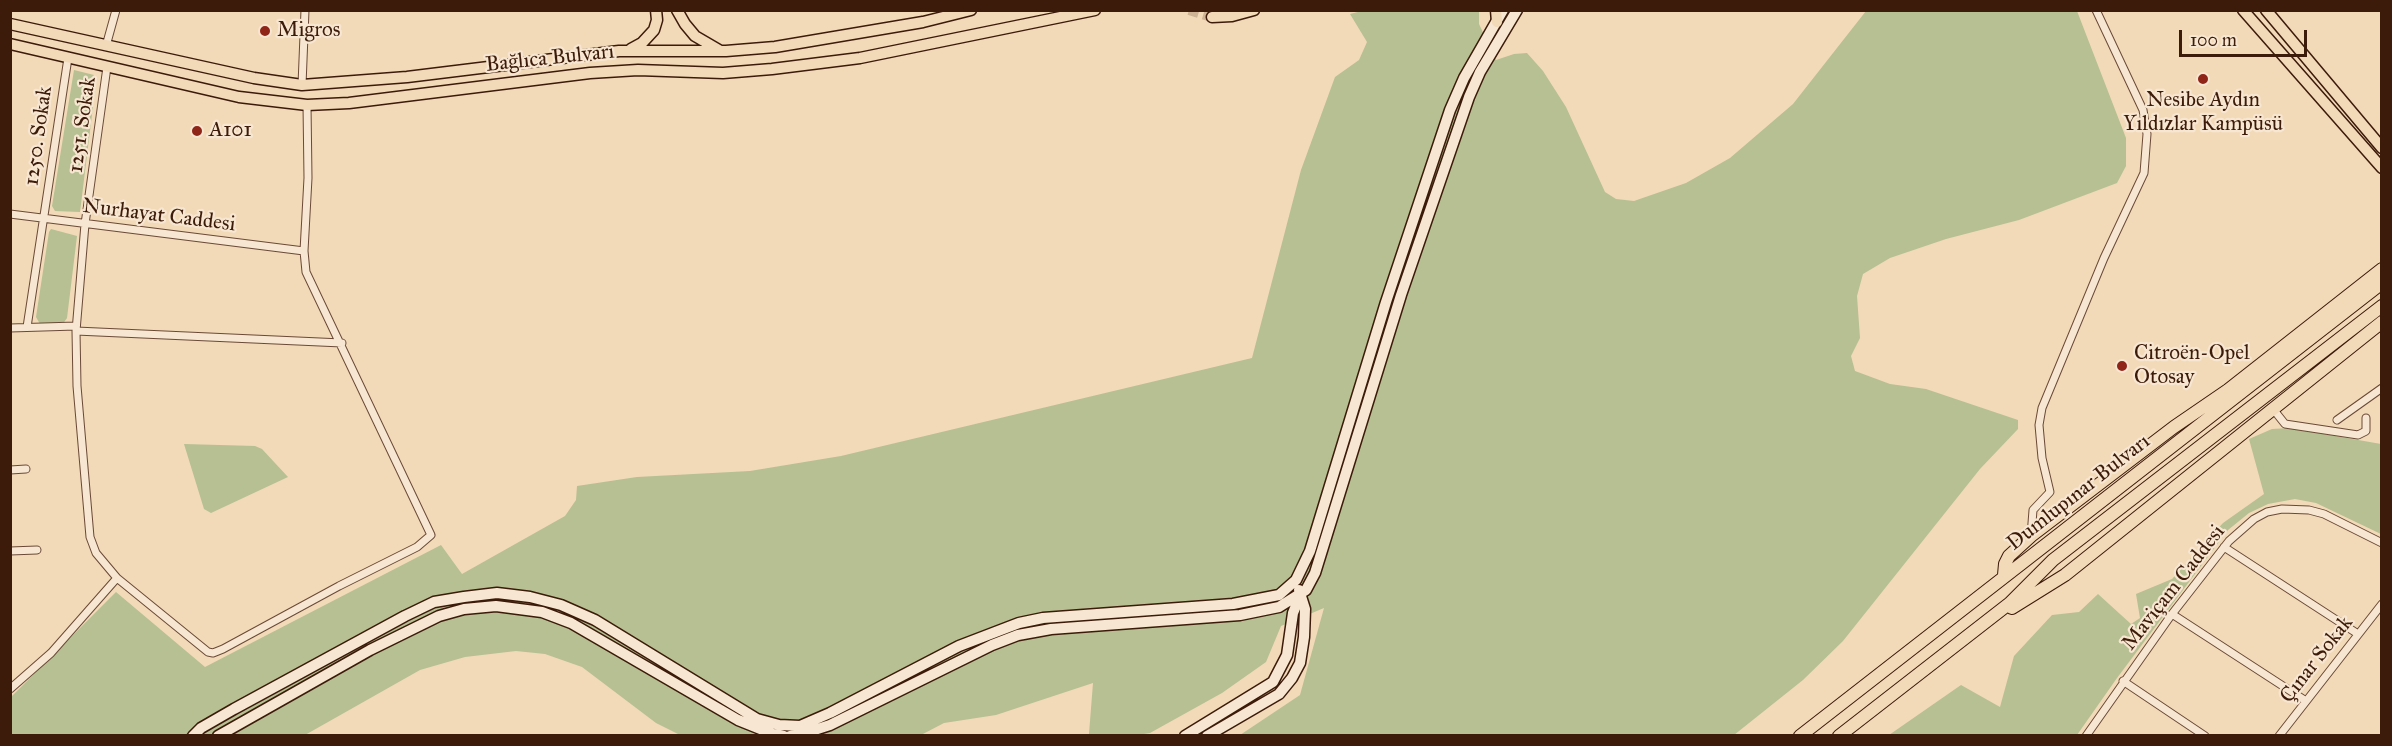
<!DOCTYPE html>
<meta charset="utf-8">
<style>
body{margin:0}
#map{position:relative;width:2392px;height:746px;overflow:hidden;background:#f2d9b8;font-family:"IM FELL Great Primer",serif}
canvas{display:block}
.frame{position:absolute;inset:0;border:12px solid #3c1b0a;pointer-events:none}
.scale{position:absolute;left:2179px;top:30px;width:128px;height:27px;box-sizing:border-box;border:3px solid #3c1b0a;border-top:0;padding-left:8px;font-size:18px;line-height:21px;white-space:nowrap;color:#3c1b0a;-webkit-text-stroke:4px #f7e6d1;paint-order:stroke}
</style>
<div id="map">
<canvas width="2392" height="746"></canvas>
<div class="frame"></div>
<div class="scale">100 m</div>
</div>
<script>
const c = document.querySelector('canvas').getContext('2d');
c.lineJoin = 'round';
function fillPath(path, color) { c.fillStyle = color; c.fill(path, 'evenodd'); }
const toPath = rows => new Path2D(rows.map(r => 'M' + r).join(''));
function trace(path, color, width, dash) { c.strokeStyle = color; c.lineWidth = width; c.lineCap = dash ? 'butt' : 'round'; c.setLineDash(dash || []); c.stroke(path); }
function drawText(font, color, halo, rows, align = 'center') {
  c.font = font + ' "IM FELL Great Primer",serif'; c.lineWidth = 4.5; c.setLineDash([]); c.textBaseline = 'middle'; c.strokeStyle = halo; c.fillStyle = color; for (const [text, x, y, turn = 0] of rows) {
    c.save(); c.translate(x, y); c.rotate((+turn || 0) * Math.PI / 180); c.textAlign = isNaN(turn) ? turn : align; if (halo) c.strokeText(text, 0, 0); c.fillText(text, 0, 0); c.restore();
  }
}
const green = toPath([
 [1362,11,1479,11,1479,24,1496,60,1514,54,1527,53,1543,71,1566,107,1605,192,1616,199,1634,201,1686,183,1730,158,1793,104,1866,11,2077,11,2126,138,2126,166,2117,183,2019,220,1946,239,1890,258,1863,274,1857,296,1860,338,1851,356,1855,371,1890,384,1926,389,2018,420,2018,429,1980,469,1843,641,1803,680,1734,735,1240,735,1300,695,1324,608,1281,626,1266,662,1222,693,1150,733,1138,735,1089,734,1093,683,996,715,944,723,921,735,680,735,656,723,582,667,545,654,516,651,465,657,420,670,305,735,11,736,11,697,116,592,205,667,441,545,462,574,565,516,576,500,577,486,637,477,750,471,841,456,1252,358,1301,170,1335,77,1359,60,1367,42,1350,14],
 [74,70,94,75,96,82,80,212,55,211,52,206],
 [51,229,77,236,67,318,62,325,40,324,36,317,49,232],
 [2290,428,2381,444,2381,534,2316,503,2295,499,2268,504,2249,513,2228,530,2117,678,2077,735,1889,735,1961,685,2000,707,2014,656,2052,615,2079,612,2098,594,2131,624,2140,618,2136,594,2172,579,2223,523,2264,494,2249,439,2272,429],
 [184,444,255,446,262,449,288,477,211,513,204,509]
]);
const primaryTunnel = toPath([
 [1189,10,1212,17]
]);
const street = toPath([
 [106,46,116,10],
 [107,67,85,224,76,331,77,386,90,537,96,553,117,578,208,652,213,653,223,649,339,586,417,547,431,535,306,272,304,251,308,178,307,105],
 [302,85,305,10],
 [10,214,304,251],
 [27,327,68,58],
 [10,328,76,326],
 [76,331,342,343],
 [2273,409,2285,424,2358,435,2366,431,2366,418],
 [2337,420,2382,388],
 [10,470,26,469],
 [2031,536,2033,510,2050,492,2042,458,2039,425,2042,408,2104,258,2144,173,2147,134,2143,110,2096,10],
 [2224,547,2358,634],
 [10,551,37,550],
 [2172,614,2306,701],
 [2123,681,2205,736],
 [10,689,51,653,117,578],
 [2086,736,2172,614,2229,541,2254,519,2267,512,2282,509,2309,510,2324,514,2382,543],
 [2279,736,2382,604]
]);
const secondary = toPath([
 [193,736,201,728,234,709,405,616,434,602,464,597,497,593,530,597,561,605,595,620,757,719,779,725,800,726,830,713,959,646,1019,623,1043,618,1233,604,1279,595,1296,580,1310,551,1386,302,1450,110,1464,78,1503,10],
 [218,736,370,650,439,616,464,609,496,606,542,612,571,623,738,720,773,734,784,736],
 [790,736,799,735,830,725,992,645,1018,635,1051,629,1240,615,1279,607,1306,590,1315,573,1401,295,1469,97,1480,72,1517,10],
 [1185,736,1273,682,1287,655,1293,613,1300,596],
 [1207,736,1279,694,1292,678,1300,663,1304,637,1305,609,1299,590]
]);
const primary = toPath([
 [677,10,685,24,695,36,719,50],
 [1496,10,1497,22],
 [2243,10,2382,168],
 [2266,10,2382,148],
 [1212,17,1232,16,1254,10],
 [10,24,254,78,302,85,407,77,619,51,726,51,775,47,923,22,971,10],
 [10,44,239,97,307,105,349,103,590,73,638,70,723,73,772,69,860,58,1095,10],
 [631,49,642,43,654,30,657,20,656,10]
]);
const highway = toPath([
 [2004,575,2005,564,2009,556,2031,536,2174,427,2228,390,2382,269],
 [2012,608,2065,575,2382,322],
 [1800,736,2382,283],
 [1839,736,2010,603,2053,560,2382,306]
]);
const markers = [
 [265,31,6,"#8f2418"],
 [2203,79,6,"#8f2418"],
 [197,131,6,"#8f2418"],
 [2122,366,6,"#8f2418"]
];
const poiNames = [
 ["Migros",277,31],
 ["Nesibe Aydın",2203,101,"center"],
 ["Yıldızlar Kampüsü",2203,125,"center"],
 ["A101",209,131],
 ["Citroën-Opel",2134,354],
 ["Otosay",2134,378]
];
const streetNames = [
 ["Bağlıca Bulvarı",550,59,-6],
 ["1251. Sokak",83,125,-82],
 ["1250. Sokak",39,136,-82],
 ["Nurhayat Caddesi",159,216,7],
 ["Dumlupınar Bulvarı",2079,493,-38],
 ["Maviçam Caddesi",2174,588,-52],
 ["Çınar Sokak",2317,660,-52]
];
fillPath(green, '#b6c092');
trace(primaryTunnel, '#ceb395', 10, [10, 5]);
trace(street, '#6a4a36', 9);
trace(secondary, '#3c1b0a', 13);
trace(primary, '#3c1b0a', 13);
trace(highway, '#3c1b0a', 14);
trace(street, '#f7e6d1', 7);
trace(secondary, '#f7e6d1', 10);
trace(primary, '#f2d9b8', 10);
trace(highway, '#f2d9b8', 12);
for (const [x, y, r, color] of markers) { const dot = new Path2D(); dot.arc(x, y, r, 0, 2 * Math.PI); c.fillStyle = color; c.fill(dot); trace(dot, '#f7e6d1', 2); }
drawText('21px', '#3c1b0a', '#f7e6d1', poiNames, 'left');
drawText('21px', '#3c1b0a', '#f7e6d1', streetNames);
</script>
